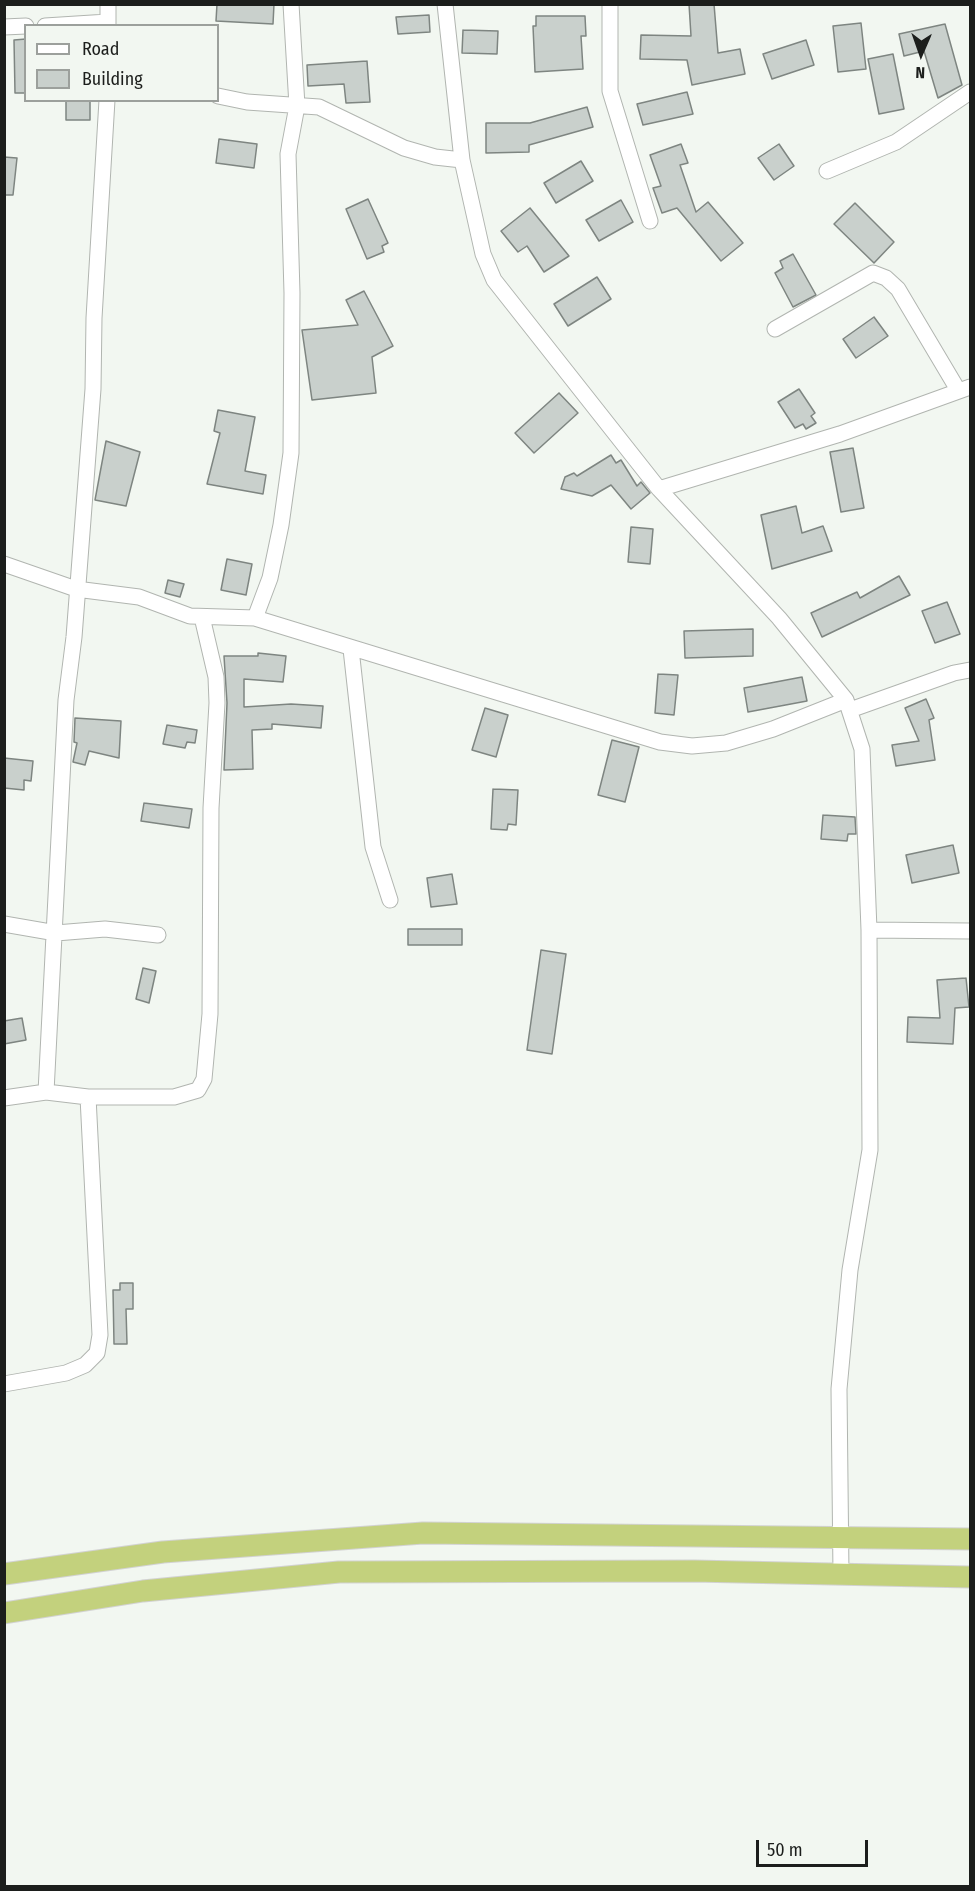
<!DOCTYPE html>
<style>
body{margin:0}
#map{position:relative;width:975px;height:1891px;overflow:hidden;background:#f2f7f1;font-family:"Fira Sans Condensed",sans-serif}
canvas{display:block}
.frame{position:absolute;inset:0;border:6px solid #1c1e1c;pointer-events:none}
.legend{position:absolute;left:24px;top:24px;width:195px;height:78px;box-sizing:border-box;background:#f2f7f1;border:2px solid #9ca09c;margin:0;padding:8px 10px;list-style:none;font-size:18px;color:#1c1e1c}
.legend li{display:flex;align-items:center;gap:12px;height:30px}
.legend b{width:30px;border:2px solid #9ca09c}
.north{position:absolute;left:891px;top:24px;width:60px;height:60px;-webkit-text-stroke:4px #f2f7f1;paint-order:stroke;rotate:182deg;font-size:16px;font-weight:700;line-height:24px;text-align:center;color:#1c1e1c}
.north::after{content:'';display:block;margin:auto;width:21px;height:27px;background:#1c1e1c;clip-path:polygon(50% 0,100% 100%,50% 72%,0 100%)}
.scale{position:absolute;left:756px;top:1840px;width:112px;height:27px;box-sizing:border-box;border:3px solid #1c1e1c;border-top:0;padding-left:8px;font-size:18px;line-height:21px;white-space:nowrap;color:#1c1e1c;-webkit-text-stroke:4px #f2f7f1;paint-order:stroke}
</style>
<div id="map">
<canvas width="975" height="1891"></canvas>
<div class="frame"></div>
<ul class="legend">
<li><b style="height:8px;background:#fff"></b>Road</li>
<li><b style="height:16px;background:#c9d0cc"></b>Building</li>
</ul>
<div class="north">N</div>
<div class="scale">50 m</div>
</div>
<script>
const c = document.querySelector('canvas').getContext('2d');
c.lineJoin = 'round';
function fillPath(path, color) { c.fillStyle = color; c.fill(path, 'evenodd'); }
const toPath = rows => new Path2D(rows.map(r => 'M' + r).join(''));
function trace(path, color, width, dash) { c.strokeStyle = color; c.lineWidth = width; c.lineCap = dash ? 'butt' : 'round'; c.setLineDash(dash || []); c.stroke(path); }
const building = toPath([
 [217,4,274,4,273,24,216,21,217,4],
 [689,4,714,4,718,53,740,49,745,74,692,85,687,60,640,59,641,35,691,36,689,4],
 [429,15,430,32,398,34,396,17,429,15],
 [536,16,585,16,586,36,581,36,583,69,535,72,533,26,536,26,536,16],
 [861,23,866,69,838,72,833,26,861,23],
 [945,24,962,85,938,98,924,51,904,56,899,34,945,24],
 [463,30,498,31,497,54,462,53,463,30],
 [26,39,26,93,15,93,14,40,26,39],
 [806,40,814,65,772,79,763,54,806,40],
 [893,54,904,109,879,114,868,59,893,54],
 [367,61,370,102,346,103,344,84,308,86,307,65,367,61],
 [687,92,693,114,643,125,637,104,687,92],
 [66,101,90,101,90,120,66,120,66,101],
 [587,107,593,127,529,145,529,152,486,153,486,123,530,123,587,107],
 [219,139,257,144,254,168,216,163,219,139],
 [681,144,688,163,680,165,696,212,708,202,743,243,721,261,677,208,662,213,653,188,661,186,650,155,681,144],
 [779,144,794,166,774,180,758,158,779,144],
 [4,157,17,158,13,195,4,195,4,157],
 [581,161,593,181,556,203,544,183,581,161],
 [368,199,388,243,382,246,384,252,367,259,346,209,368,199],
 [621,200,633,222,599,241,586,220,621,200],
 [855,203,894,242,874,263,834,224,855,203],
 [530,208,569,256,544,272,527,246,518,252,501,231,530,208],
 [793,254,816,295,793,307,775,273,783,268,780,261,793,254],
 [597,277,611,299,568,326,554,304,597,277],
 [364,291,393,346,372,357,376,393,312,400,302,330,358,325,346,300,364,291],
 [874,317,888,336,856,358,843,339,874,317],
 [799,389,815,413,811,416,816,423,806,429,803,424,795,428,778,402,799,389],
 [559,393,578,413,534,453,515,433,559,393],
 [218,410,255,417,245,471,266,475,263,494,207,484,220,433,214,431,218,410],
 [106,441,140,452,126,506,95,500,106,441],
 [853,448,864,508,841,512,830,452,853,448],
 [611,455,616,463,621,460,637,486,641,482,650,493,631,509,611,485,592,496,561,489,565,477,574,473,577,476,611,455],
 [796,506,802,533,823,526,832,551,772,569,761,515,796,506],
 [631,527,653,529,650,564,628,562,631,527],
 [227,559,252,564,246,595,221,590,227,559],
 [899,576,910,595,822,637,811,613,857,592,860,598,899,576],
 [168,580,184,584,180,597,165,593,168,580],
 [947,602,960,634,935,643,922,611,947,602],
 [753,629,753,656,685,658,684,631,753,629],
 [258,653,286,656,283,682,244,679,244,707,291,704,323,706,321,728,272,724,272,729,252,730,253,769,224,770,227,703,224,656,258,656,258,653],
 [658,674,678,675,674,715,655,713,658,674],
 [802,677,807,701,748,712,744,688,802,677],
 [926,699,934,718,929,720,935,760,896,766,892,745,919,741,905,708,926,699],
 [485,708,508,715,496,757,472,750,485,708],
 [75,718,121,721,119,758,89,751,85,765,73,762,77,743,74,742,75,718],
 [167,725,197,730,195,743,187,742,185,748,163,744,167,725],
 [612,740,639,747,625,802,598,795,612,740],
 [4,758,33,761,31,781,24,780,24,790,4,788,4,758],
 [493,789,518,790,516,825,508,824,507,830,491,829,493,789],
 [144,803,192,809,189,828,141,821,144,803],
 [823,815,855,817,856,834,848,834,847,841,821,839,823,815],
 [953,845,959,873,912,883,906,855,953,845],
 [452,874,457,904,431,907,427,878,452,874],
 [408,929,462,929,462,945,408,945,408,929],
 [541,950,566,954,552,1054,527,1050,541,950],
 [143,968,156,971,149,1003,136,999,143,968],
 [966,978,969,1007,955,1008,953,1044,907,1042,908,1017,940,1018,937,980,966,978],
 [22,1018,26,1040,4,1044,4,1021,22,1018],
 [120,1283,133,1283,133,1309,126,1309,127,1344,114,1344,113,1290,120,1290,120,1283]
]);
const minor = toPath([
 [445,4,462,160],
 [610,4,610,91,650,221],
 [45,26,108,22],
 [108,26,108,4],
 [4,27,26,26],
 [218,96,247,102,319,107,404,148,435,157,462,160,483,254,494,280,659,489],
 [827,171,896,142,970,92],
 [775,329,873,273,886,278,898,289,958,390],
 [4,564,76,589,139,597,190,616,255,618,660,742,692,746,726,743,773,729,846,700],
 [255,618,270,578,281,525,291,453,292,293,288,154,297,106,291,4],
 [351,649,373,847,390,900],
 [850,710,954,673,970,670],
 [4,924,56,933,105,929,158,935],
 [869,930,862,749,846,700,779,618,659,489,840,434,970,387],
 [88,1097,174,1097,198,1090,204,1079,210,1014,211,808,217,703,216,677,202,617],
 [4,1098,46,1092,66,700,74,637,93,389,94,318,107,100],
 [4,1384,66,1373,85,1365,97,1353,100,1335,88,1097,46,1092],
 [841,1575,839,1389,850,1270,870,1150,869,930,970,931]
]);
const highway = toPath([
 [4,1574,163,1552,423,1533,970,1539],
 [4,1613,143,1591,339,1572,694,1571,970,1577]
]);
fillPath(building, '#c9d0cc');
trace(building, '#7e8581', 1.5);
trace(minor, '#b1b5b0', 17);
trace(highway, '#d2d2d2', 23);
trace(minor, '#fff', 15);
trace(highway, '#c3d17d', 21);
</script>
